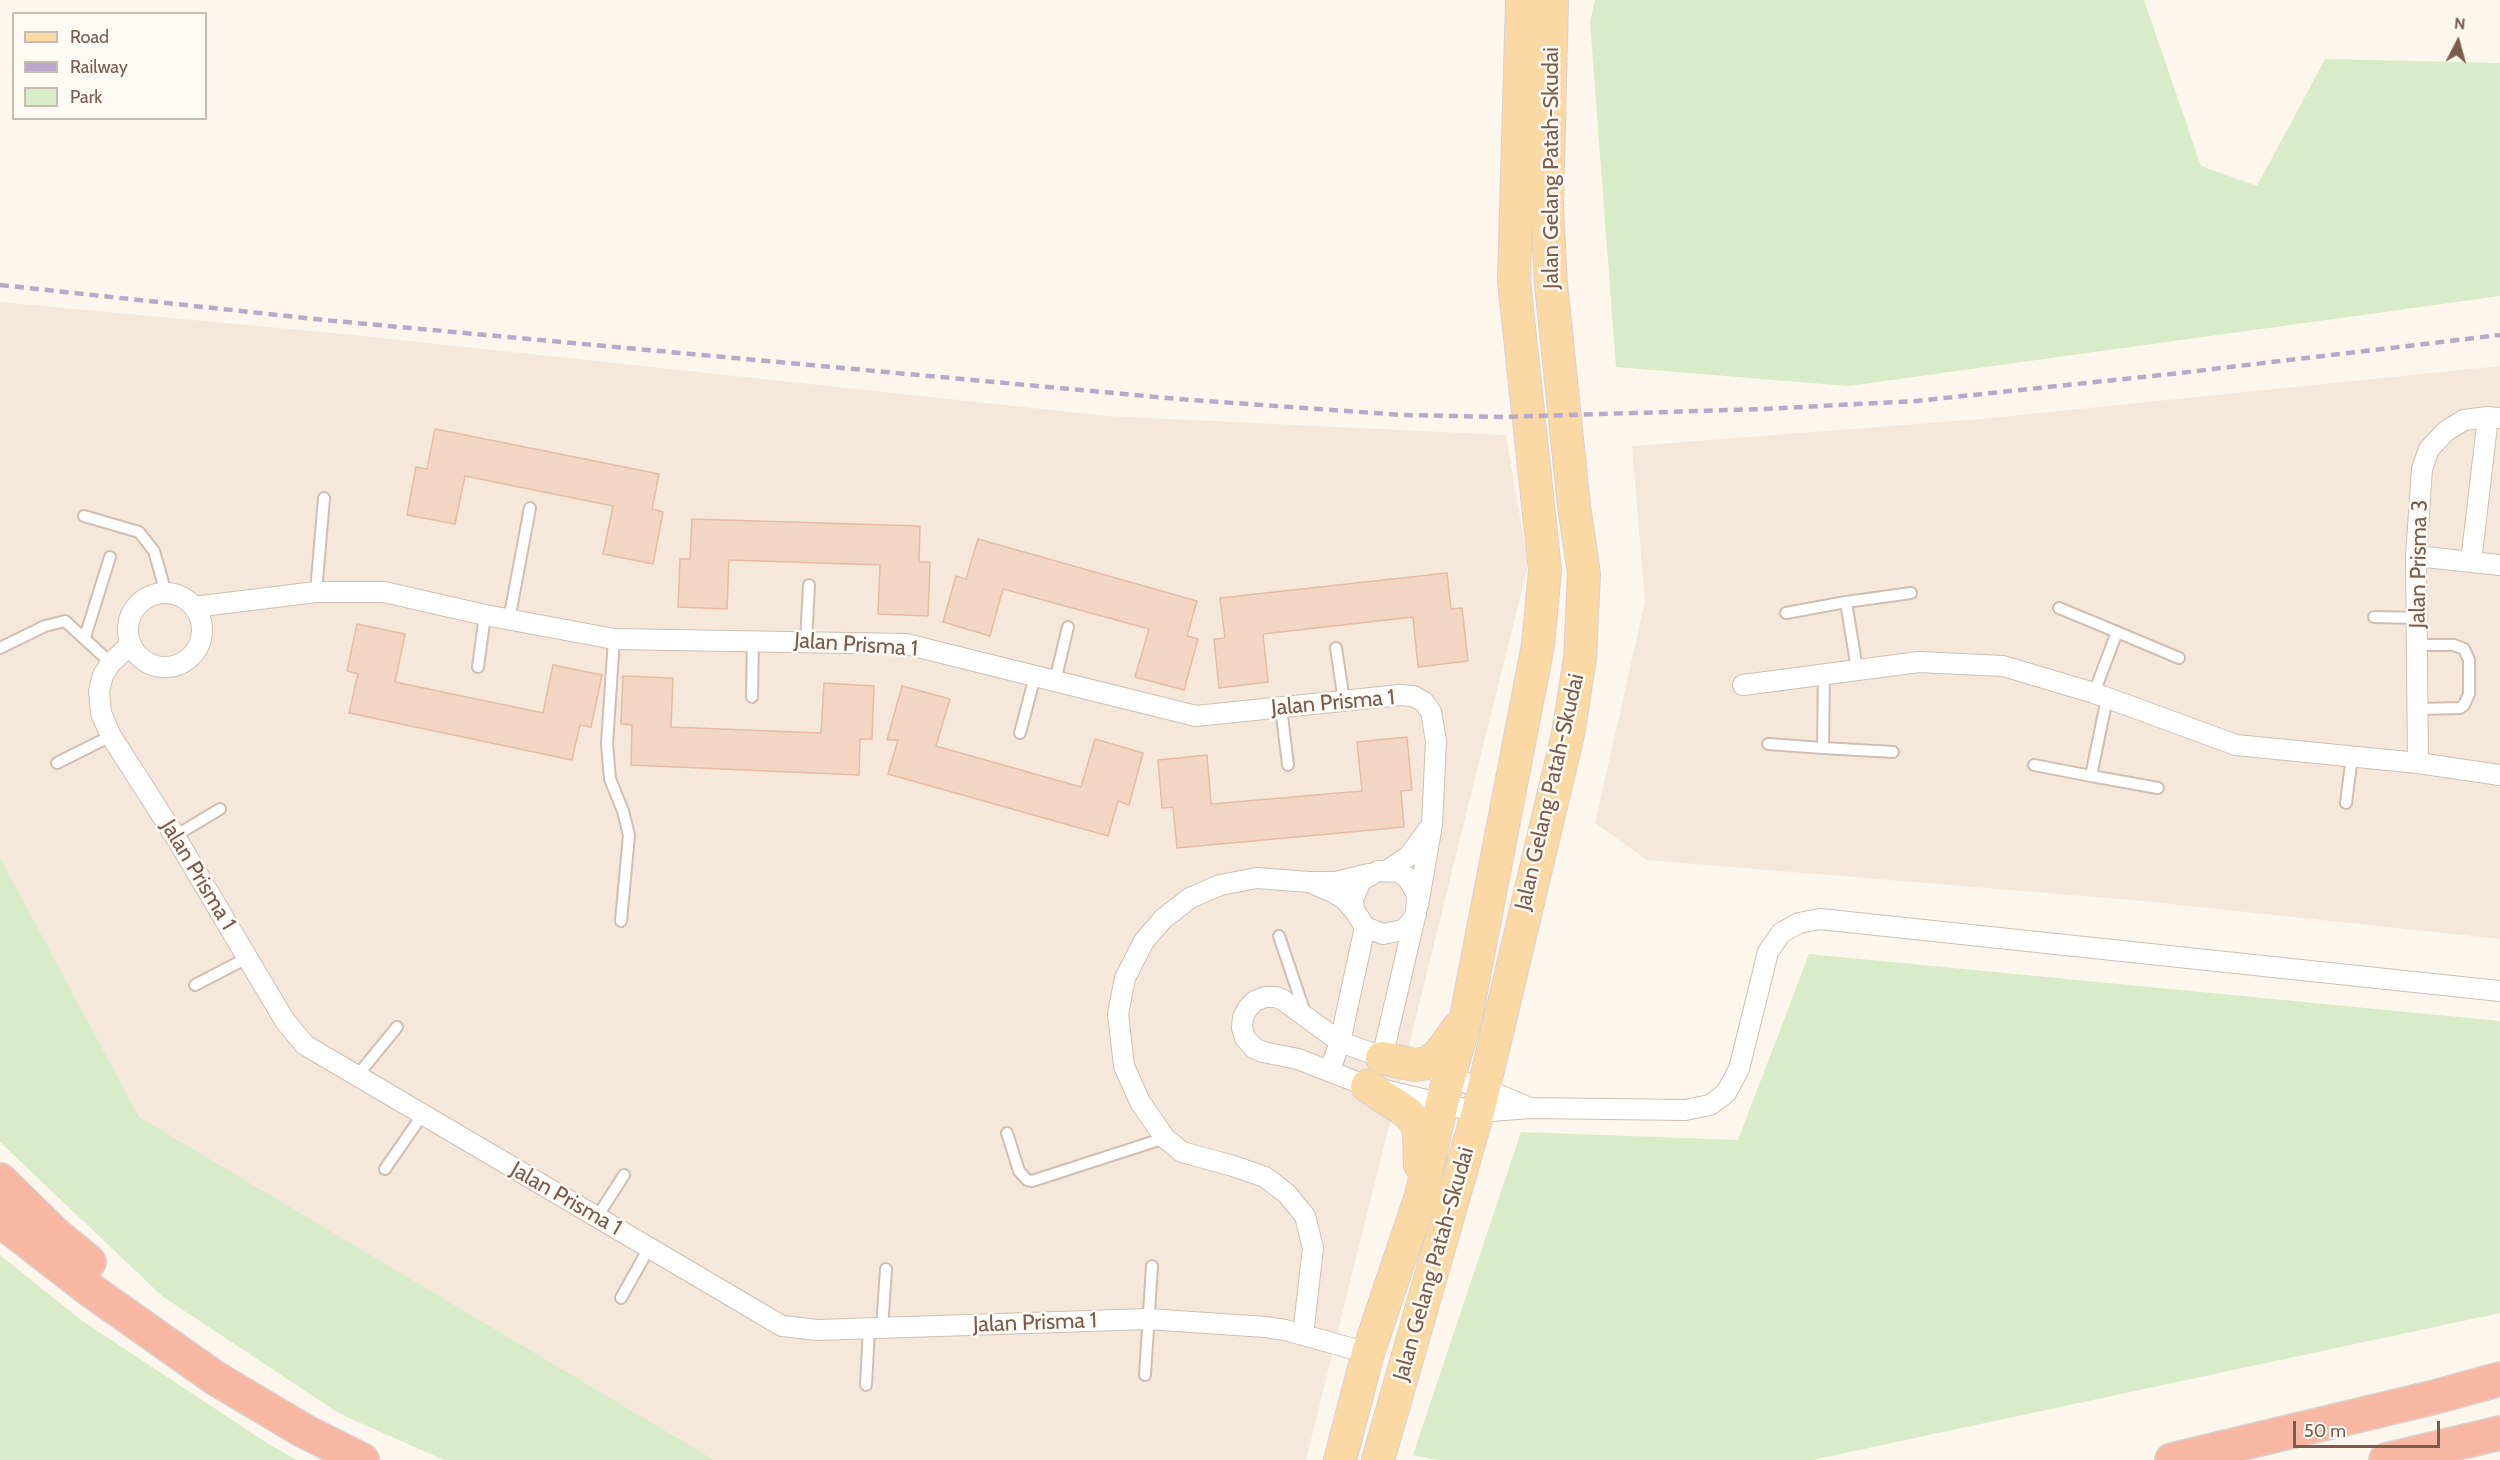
<!DOCTYPE html>
<style>
body{margin:0}
#map{position:relative;width:2500px;height:1460px;overflow:hidden;background:#fdf6ec;font-family:Cabin,sans-serif}
canvas{display:block}
.legend{position:absolute;left:12px;top:12px;width:195px;height:108px;box-sizing:border-box;background:#fffaf3;border:2px solid #cabbb1;margin:0;padding:8px 10px;list-style:none;font-size:18px;color:#7a5c4d}
.legend li{display:flex;align-items:center;gap:12px;height:30px}
.legend b{width:30px;border:2px solid #cabbb1}
.north{position:absolute;left:2428px;top:12px;width:60px;height:60px;-webkit-text-stroke:4px #fffaf3;paint-order:stroke;rotate:6deg;font-size:16px;font-weight:700;line-height:24px;text-align:center;color:#7a5c4d}
.north::after{content:'';display:block;margin:auto;width:21px;height:27px;background:#7a5c4d;clip-path:polygon(50% 0,100% 100%,50% 72%,0 100%)}
.scale{position:absolute;left:2293px;top:1421px;width:147px;height:27px;box-sizing:border-box;border:3px solid #7a5c4d;border-top:0;padding-left:8px;font-size:18px;line-height:21px;white-space:nowrap;color:#7a5c4d;-webkit-text-stroke:4px #fffaf3;paint-order:stroke}
</style>
<div id="map">
<canvas width="2500" height="1460"></canvas>
<ul class="legend">
<li><b style="height:8px;background:#fbd9a5"></b>Road</li>
<li><b style="height:8px;background:#b9a8c9"></b>Railway</li>
<li><b style="height:16px;background:#d8ecc9"></b>Park</li>
</ul>
<div class="north">N</div>
<div class="scale">50 m</div>
</div>
<script>
const c = document.querySelector('canvas').getContext('2d');
c.lineJoin = 'round';
function fillPath(path, color) { c.fillStyle = color; c.fill(path, 'evenodd'); }
const toPath = rows => new Path2D(rows.map(r => 'M' + r).join(''));
function trace(path, color, width, dash) { c.strokeStyle = color; c.lineWidth = width; c.lineCap = dash ? 'butt' : 'round'; c.setLineDash(dash || []); c.stroke(path); }
function drawText(font, color, halo, rows, align = 'center') {
  c.font = font + ' Cabin,sans-serif'; c.lineWidth = 5; c.setLineDash([]); c.textBaseline = 'middle'; c.strokeStyle = halo; c.fillStyle = color; for (const [text, x, y, turn = 0] of rows) {
    c.save(); c.translate(x, y); c.rotate((+turn || 0) * Math.PI / 180); c.textAlign = isNaN(turn) ? turn : align; if (halo) c.strokeText(text, 0, 0); c.fillText(text, 0, 0); c.restore();
  }
}
const residential = toPath([
 [0,302,354,335,1107,416,1506,435,1528,565,1306,1460,713,1460,143,1125,0,857],
 [2500,366,2500,939,2143,901,1647,860,1595,823,1645,601,1632,446,1981,419]
]);
const green = toPath([
 [1595,0,2144,0,2201,166,2257,186,2325,59,2500,63,2500,296,1848,386,1616,367,1590,22],
 [0,857,139,1117,714,1460,444,1460,340,1414,162,1296,0,1142],
 [1809,954,2500,1021,2500,1313,1812,1460,1438,1460,1413,1455,1521,1132,1738,1140],
 [0,1255,81,1320,270,1445,297,1460,0,1460]
]);
const building = toPath([
 [435,429,659,474,652,509,663,512,653,564,603,554,613,506,465,476,455,524,407,515,416,467,427,469,435,429],
 [692,519,920,526,919,562,930,562,928,616,878,614,880,565,729,560,727,609,678,607,680,559,690,559,692,519],
 [978,539,1197,601,1187,636,1198,639,1184,690,1135,677,1149,629,1003,589,990,636,943,622,956,576,966,579,978,539],
 [1447,573,1451,609,1462,608,1468,661,1418,667,1413,617,1263,634,1268,682,1219,688,1214,639,1225,638,1220,598,1447,573],
 [357,624,405,634,395,682,543,713,553,665,602,675,591,727,580,725,572,760,349,713,358,674,347,671,357,624],
 [623,676,673,678,671,727,821,733,824,683,874,686,872,739,860,739,859,775,631,765,632,725,621,724,623,676],
 [902,686,950,699,936,746,1081,787,1095,739,1143,753,1129,805,1118,801,1108,836,888,774,898,740,887,740,902,686],
 [1407,737,1412,790,1401,791,1404,827,1177,848,1173,807,1162,808,1158,760,1207,755,1211,804,1362,791,1357,742,1407,737]
]);
const lane = toPath([
 [84,516,139,532,154,551,166,593],
 [316,592,324,498],
 [2059,608,2117,632],
 [1786,613,1846,602],
 [2374,617,2418,618],
 [509,620,530,508],
 [85,637,110,557],
 [614,639,607,744,610,779,623,811,629,835,621,921],
 [806,641,809,585],
 [0,648,45,626,65,621,111,663],
 [1336,648,1344,701],
 [478,667,485,615],
 [1857,669,1846,602,1911,593],
 [1824,674,1823,748,1893,752],
 [1055,681,1068,627],
 [2094,693,2117,632,2179,658],
 [752,697,753,640],
 [1281,708,1288,765],
 [2418,709,2460,708,2464,705,2469,694,2469,660,2464,649,2454,645,2419,645],
 [1020,733,1035,676],
 [1768,744,1823,748],
 [57,763,111,736],
 [2034,765,2091,776,2107,698],
 [2091,776,2158,788],
 [2346,803,2352,756],
 [175,836,220,809],
 [1279,936,1305,1013],
 [195,985,247,958],
 [357,1076,397,1027],
 [1007,1133,1019,1171,1027,1180,1032,1181,1165,1138],
 [385,1169,423,1114],
 [597,1217,624,1175],
 [621,1298,649,1248],
 [882,1328,886,1269],
 [1145,1375,1152,1266],
 [866,1385,869,1328]
]);
const street = toPath([
 [2416,556,2500,565],
 [2471,562,2488,417],
 '128 630a37 37 0 1 1 74 0a37 37 0 1 1-74 0Z',
 [194,607,316,592,384,592,485,615,614,639,906,644,1196,716,1400,695,1413,696,1424,702,1431,712,1436,741,1432,825,1418,905],
 [131,644,111,663,103,675,99,691,101,713,111,736,175,836,285,1021,305,1045,782,1326,818,1330,1148,1319,1265,1327,1285,1330,1368,1353],
 [1743,685,1919,662,2003,666,2094,693,2236,745,2418,763,2500,775],
 [2418,763,2416,556,2422,469,2429,449,2446,431,2464,420,2488,417,2500,418],
 [1388,870,1409,856,1428,830],
 [1314,884,1333,892,1344,899,1354,910,1365,927,1383,934,1403,930,1410,923,1416,915,1417,895,1407,877,1398,872,1378,871,1361,881,1353,899,1354,910],
 [1382,1058,1415,917],
 [1391,1060,1340,1042,1283,1000,1276,997,1265,997,1255,1001,1248,1008,1243,1017,1242,1028,1245,1038,1254,1048,1263,1052,1298,1059,1367,1086,1478,1112,1530,1108,1685,1110,1710,1105,1726,1093,1739,1069,1768,952,1781,933,1799,923,1820,919,2500,991],
 [1330,1070,1340,1042,1365,927],
 [1440,1075,1483,1088,1530,1108],
 [1303,1335,1313,1248,1305,1216,1287,1194,1265,1177,1233,1166,1182,1152,1165,1138,1140,1102,1124,1066,1118,1014,1125,978,1144,941,1163,919,1190,898,1220,885,1257,878,1309,882,1336,882,1369,874]
]);
const primary = toPath([
 [1382,1058,1415,1065,1428,1063,1440,1053,1458,1028],
 [1367,1086,1408,1113,1415,1121,1419,1131,1420,1165],
 [1340,1460,1368,1353,1421,1196,1442,1103,1466,1017,1538,645,1545,570,1514,281,1522,0],
 [1378,1460,1478,1112,1568,734,1580,659,1584,574,1574,506,1551,284,1547,208,1552,0]
]);
const highway = toPath([
 [0,1180,55,1234,89,1262],
 [0,1220,89,1289,215,1378,304,1431,362,1460],
 [2172,1460,2435,1397,2500,1379],
 [2386,1460,2500,1433]
]);
const rail = toPath([
 [0,285,324,320,1178,399,1403,415,1503,417,1763,409,1916,401,2171,374,2500,335]
]);
const streetNames = [
 ["Jalan Gelang Patah-Skudai",1552,168,-90],
 ["Jalan Prisma 3",2419,564,-89],
 ["Jalan Prisma 1",856,645,4],
 ["Jalan Prisma 1",1333,703,-5],
 ["Jalan Gelang Patah-Skudai",1550,792,-77],
 ["Jalan Prisma 1",198,875,59],
 ["Jalan Prisma 1",566,1199,30],
 ["Jalan Gelang Patah-Skudai",1434,1264,-74],
 ["Jalan Prisma 1",1035,1323,-2]
];
fillPath(residential, '#f5e8da');
fillPath(green, '#d8ecc9');
fillPath(building, '#f3d5c3');
trace(building, '#e6bba3', 1.5);
trace(lane, '#d1beb0', 14);
trace(street, '#d1beb0', 22);
trace(primary, '#dad1cd', 34);
trace(highway, '#dad1cd', 36);
trace(lane, '#fff', 10);
trace(street, '#fff', 20);
trace(primary, '#fbd9a5', 32);
trace(highway, '#f7b7a3', 33);
trace(rail, '#b9a8c9', 4.5, [9, 6]);
drawText('22px', '#7a5c4d', '#fffaf3', streetNames);
</script>
